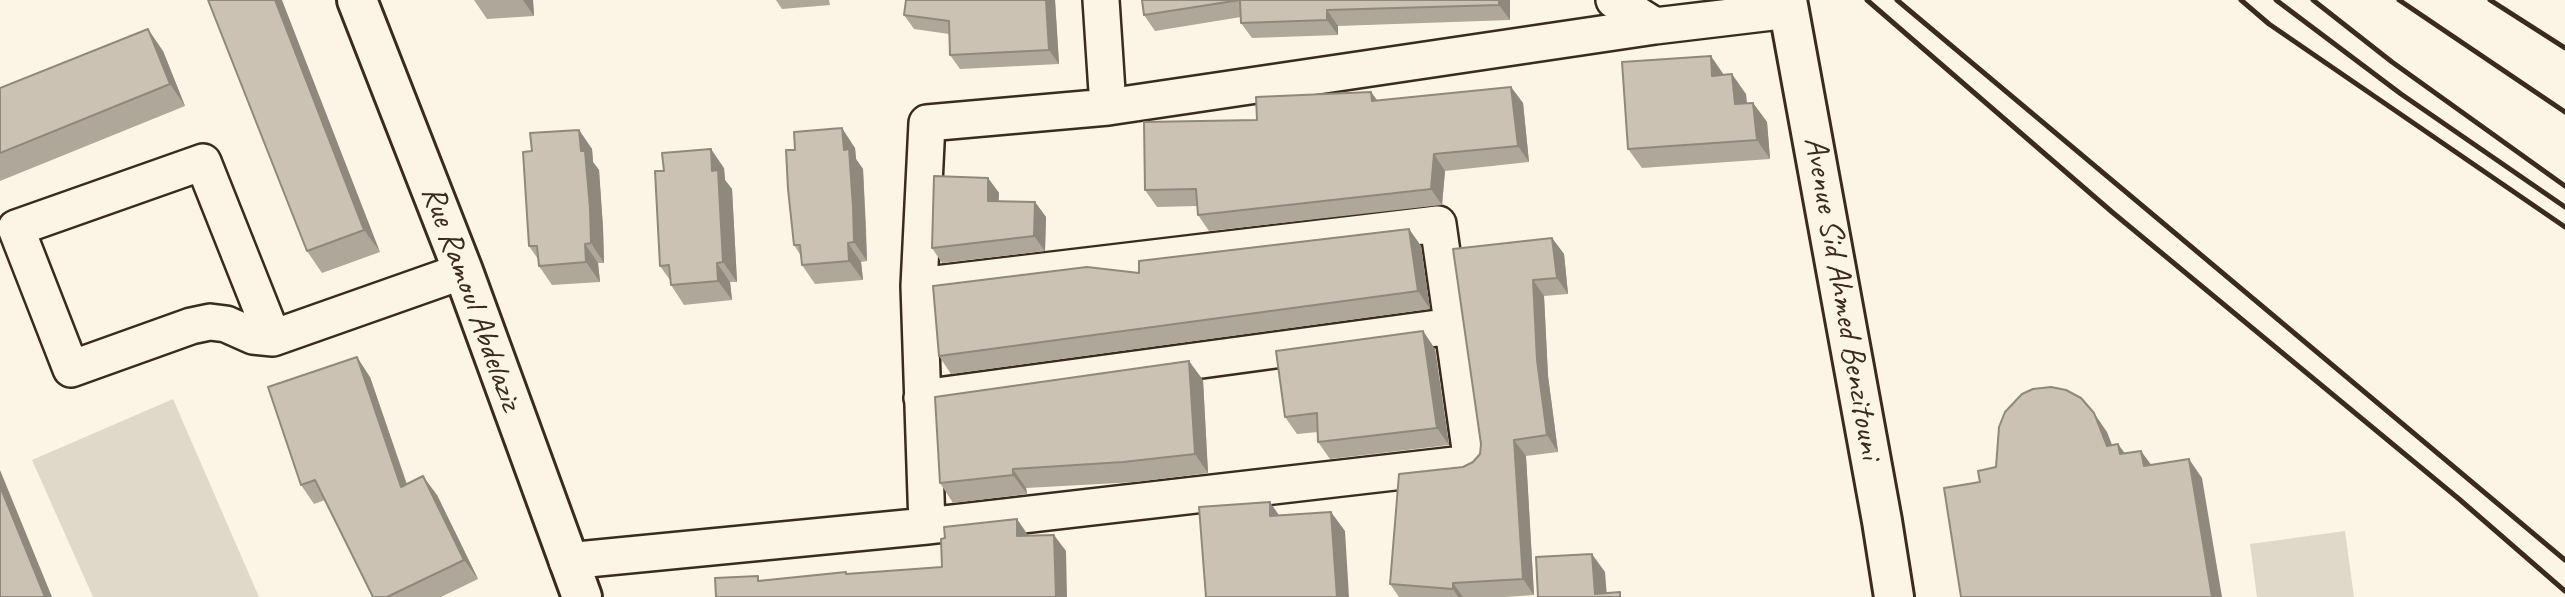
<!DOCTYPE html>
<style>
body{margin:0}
canvas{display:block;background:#fcf5e5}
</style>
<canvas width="2565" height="597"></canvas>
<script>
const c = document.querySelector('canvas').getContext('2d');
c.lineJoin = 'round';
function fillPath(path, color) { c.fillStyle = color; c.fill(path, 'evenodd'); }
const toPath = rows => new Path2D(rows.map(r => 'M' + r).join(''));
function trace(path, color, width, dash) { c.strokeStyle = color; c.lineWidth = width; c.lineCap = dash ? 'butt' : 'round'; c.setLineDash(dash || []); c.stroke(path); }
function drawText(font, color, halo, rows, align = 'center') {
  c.font = font + ' Caveat,sans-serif'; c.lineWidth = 5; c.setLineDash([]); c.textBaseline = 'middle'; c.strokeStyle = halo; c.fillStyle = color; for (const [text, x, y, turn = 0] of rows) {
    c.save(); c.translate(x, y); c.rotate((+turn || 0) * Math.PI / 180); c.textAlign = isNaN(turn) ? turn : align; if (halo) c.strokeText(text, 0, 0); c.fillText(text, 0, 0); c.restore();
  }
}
const green = toPath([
 [173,399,259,597,93,597,32,460],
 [2345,531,2354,597,2257,597,2250,544]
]);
const street = toPath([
 [1101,0,1108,107],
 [1614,0,1655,26],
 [273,338,203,162,16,228,71,369,191,326,210,322,226,324,253,336,273,338,463,271],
 [922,398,1452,326],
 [927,526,919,286,927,123,1108,107,1655,26,1789,10],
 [567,561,927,526,1472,463,1438,224,919,286]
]);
const secondary = toPath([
 [357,0,463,271,582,597],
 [1787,0,1882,521,1894,597]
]);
const rail = toPath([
 [1867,0,2112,212,2459,499,2565,591],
 [1897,0,2565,560],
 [2241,0,2269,24,2565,227],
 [2276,0,2401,94,2565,207],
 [2313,0,2392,62,2565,186],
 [2399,0,2565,112],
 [2490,0,2565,48]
]);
const wall = toPath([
 [208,0,380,252,322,273,307,251],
 [474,0,533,0,534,16,487,19],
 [776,0,829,0,830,5,782,9],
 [1055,0,1059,64,960,69,950,55,949,34,914,29,904,15],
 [1142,0,1510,0,1510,20,1338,26,1338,35,1252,38,1241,23,1241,17,1155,31,1144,15],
 [163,51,185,106,0,181,0,88],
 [1724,75,1746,94,1747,103,1753,103,1767,122,1770,159,1642,168,1628,149],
 [1511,87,1523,103,1529,162,1445,171,1442,205,1209,231,1198,215,1197,206,1157,207,1145,190,1257,120,1377,101],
 [579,130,592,149,593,162,599,170,603,228,604,263,598,263,600,282,552,285,539,266,538,259,529,246],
 [855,148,856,159,863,169,866,226,867,261,861,262,863,280,815,284,802,265,801,256,794,245],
 [724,168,725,180,732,189,737,282,730,282,732,300,684,305,671,285,670,280,660,266],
 [988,178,999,193,998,202,1035,202,1046,217,1045,251,942,263,932,248],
 [1409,229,1421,246,1430,309,951,374,939,356,1139,273],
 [1552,238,1564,254,1568,294,1544,296,1548,376,1558,452,1526,456,1534,595,1505,597,1399,597,1390,584,1463,467,1473,462,1480,454,1481,444,1453,249],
 [1423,331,1435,349,1449,445,1330,459,1318,442,1318,432,1297,434,1285,417],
 [370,377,407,484,437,495,478,579,441,597,373,597,325,500,314,504,301,485],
 [1203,380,1208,473,1136,482,1026,488,1027,494,953,503,940,483]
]);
const shadedWall = toPath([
 [275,0,282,0,380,252,364,230],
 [523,0,533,0,534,16],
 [1046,0,1055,0,1059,64,1049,50],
 [1499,0,1510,0,1510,20,1499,5],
 [1327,10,1338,26,1338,35,1327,20],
 [148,29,163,51,185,106,170,84],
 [1711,56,1724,75,1712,76],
 [1732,74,1746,94,1748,123,1735,104],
 [1511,87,1523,103,1529,162,1518,146],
 [1371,92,1383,108,1372,101],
 [1753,103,1767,122,1770,159,1757,140],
 [842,128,855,148,856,159,863,169,867,261,854,242],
 [579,130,592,149,593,162,599,170,603,228,604,263,591,243],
 [711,149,724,168,725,180,732,189,737,282,723,262,712,171],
 [1434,154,1445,171,1442,205,1431,189],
 [988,178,999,193,998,216,988,201],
 [1035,202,1046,217,1045,251,1034,236],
 [1409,229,1421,246,1430,309,1418,291],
 [1552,238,1564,254,1568,294,1557,278],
 [848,243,861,262,863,280,849,261],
 [585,244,598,263,600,282,586,262],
 [717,263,730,282,732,300,718,281],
 [1533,280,1544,296,1548,376,1558,452,1547,435,1537,360],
 [1423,331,1435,349,1449,445,1437,428],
 [357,357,370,377,414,506,401,487],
 [1189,361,1203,380,1208,473,1195,454],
 [2094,413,2107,432,2120,465,2107,446],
 [1514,440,1526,456,1534,595,1523,579],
 [2118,444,2132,463,2120,454],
 [2141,451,2155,470,2144,466],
 [2189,459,2202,478,2222,597,2212,597],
 [1013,469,1026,488,1027,494,1013,475],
 [0,470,52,597,45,597,0,486],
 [423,476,437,495,478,579,464,560],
 [1270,502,1283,521,1270,516],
 [1331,512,1345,531,1349,597,1337,597],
 [1017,519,1028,535,1028,552,1017,536],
 [1054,535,1066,551,1067,597,1056,597],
 [1592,554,1605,572,1607,597,1595,594],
 [1453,583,1463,597,1458,597,1453,589]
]);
const building = toPath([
 [208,0,275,0,364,230,307,251,208,0],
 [906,0,1046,0,1049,50,950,55,949,21,904,15,906,0],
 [1142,0,1499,0,1499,5,1327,10,1327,20,1241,23,1240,0,1144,15,1142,0],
 [148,29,170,84,0,153,0,88,148,29],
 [1711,56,1712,76,1732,74,1735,104,1753,103,1757,140,1628,149,1622,62,1711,56],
 [1511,87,1518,146,1434,154,1431,189,1198,215,1196,189,1145,190,1144,122,1257,120,1256,97,1371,92,1372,101,1511,87],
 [842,128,844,150,849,149,853,207,854,242,848,243,849,261,802,265,800,245,794,245,788,189,786,150,795,150,794,132,842,128],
 [579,130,581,151,585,151,590,208,591,243,585,244,586,262,539,266,537,246,529,246,523,152,532,151,530,133,579,130],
 [711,149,712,171,718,170,723,262,717,263,718,281,671,285,669,265,660,266,655,171,664,171,662,153,711,149],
 [934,176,988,178,988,201,1035,202,1034,236,932,248,934,176],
 [1409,229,1418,291,939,356,933,286,1087,267,1139,273,1139,261,1409,229],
 [1552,238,1557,278,1533,280,1537,360,1547,435,1514,440,1523,579,1453,583,1453,589,1390,584,1399,474,1463,467,1473,462,1480,454,1481,444,1453,249,1552,238],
 [1423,331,1437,428,1318,442,1317,413,1285,417,1276,351,1423,331],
 [357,357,401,487,423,476,464,560,387,597,373,597,315,480,301,485,268,387,357,357],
 [1189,361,1195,454,1123,462,1013,469,1013,475,940,483,935,397,1189,361],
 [2051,387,2066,390,2081,398,2094,413,2107,446,2118,444,2120,454,2141,451,2144,466,2189,459,2212,597,1961,597,1944,488,1980,482,1978,471,1996,467,1999,427,2005,412,2022,394,2033,389,2051,387],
 [0,486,45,597,0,597,0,486],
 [1270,502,1270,516,1331,512,1337,597,1206,597,1199,507,1270,502],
 [1017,519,1017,536,1054,535,1056,597,716,597,715,578,758,576,758,581,846,572,846,574,942,567,941,539,945,538,944,527,1017,519],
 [1592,554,1595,594,1620,592,1620,597,1538,597,1536,557,1592,554]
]);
const streetNames = [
 ["Rue Ramoul Abdelaziz",471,298,70],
 ["Avenue Sid Ahmed Benzitouni",1842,298,80]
];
fillPath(green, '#e0d8c8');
trace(street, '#3b2a1e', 40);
trace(secondary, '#3b2a1e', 44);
trace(street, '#fcf5e5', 35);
trace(secondary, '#fcf5e5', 38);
trace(rail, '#3b2a1e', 5);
fillPath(wall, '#afa79a');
fillPath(shadedWall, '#8f887d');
fillPath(building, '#ccc2b3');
trace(building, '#8f887d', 2);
drawText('33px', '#3b2a1e', '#fcf5e5', streetNames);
</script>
